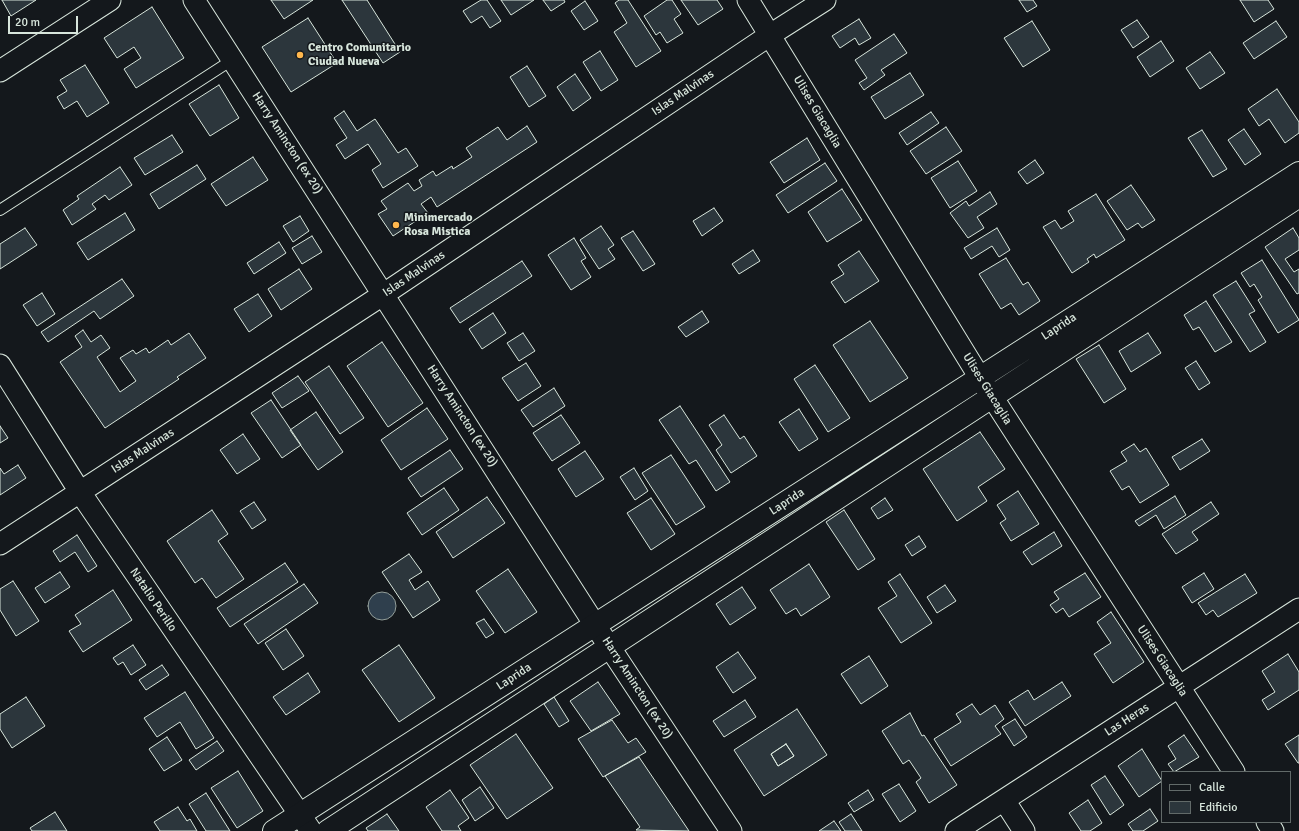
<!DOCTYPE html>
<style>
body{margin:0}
#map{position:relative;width:1299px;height:831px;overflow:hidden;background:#14181c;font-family:Signika,sans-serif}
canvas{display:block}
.legend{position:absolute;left:1161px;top:771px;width:130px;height:52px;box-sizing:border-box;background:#14181c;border:1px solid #626a69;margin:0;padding:5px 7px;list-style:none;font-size:12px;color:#d8e6dc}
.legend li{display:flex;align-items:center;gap:8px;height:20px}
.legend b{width:20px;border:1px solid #626a69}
.scale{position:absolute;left:8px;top:16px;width:70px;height:18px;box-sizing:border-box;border:2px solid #d8e6dc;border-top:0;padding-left:5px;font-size:12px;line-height:14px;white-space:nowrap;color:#d8e6dc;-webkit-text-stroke:3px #14181c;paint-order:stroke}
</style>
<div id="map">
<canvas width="1299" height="831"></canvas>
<ul class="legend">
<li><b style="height:5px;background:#14181c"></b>Calle</li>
<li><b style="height:11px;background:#2c363c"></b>Edificio</li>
</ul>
<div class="scale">20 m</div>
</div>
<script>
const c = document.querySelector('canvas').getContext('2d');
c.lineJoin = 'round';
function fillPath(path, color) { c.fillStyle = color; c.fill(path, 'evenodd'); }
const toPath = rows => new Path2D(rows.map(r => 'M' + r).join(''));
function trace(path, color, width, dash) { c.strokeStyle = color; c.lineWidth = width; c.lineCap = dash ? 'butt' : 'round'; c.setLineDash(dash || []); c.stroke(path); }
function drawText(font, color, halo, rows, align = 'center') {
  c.font = font + ' Signika,sans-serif'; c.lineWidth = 3; c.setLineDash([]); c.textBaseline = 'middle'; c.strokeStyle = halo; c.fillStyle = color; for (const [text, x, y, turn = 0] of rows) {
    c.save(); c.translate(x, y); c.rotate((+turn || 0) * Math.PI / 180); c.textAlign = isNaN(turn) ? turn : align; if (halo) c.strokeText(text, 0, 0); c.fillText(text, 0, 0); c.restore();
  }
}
const water = toPath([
 '368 606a14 14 0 1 1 28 0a14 14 0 1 1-28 0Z'
]);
const building = toPath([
 [2,0,36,0,11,16,2,0],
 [271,0,313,0,284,19,271,0],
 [342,0,367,0,400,52,383,63,342,0],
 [481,0,487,0,501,21,490,28,482,16,471,23,463,11,481,0],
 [501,0,534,0,511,15,501,0],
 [543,0,564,0,565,2,551,11,543,0],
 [619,0,628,0,661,51,636,67,614,32,627,23,615,3,619,0],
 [667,0,672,0,681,14,674,19,683,33,667,43,660,32,656,35,644,16,667,0],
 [681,0,717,0,723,9,698,25,681,0],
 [1019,0,1033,0,1037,6,1027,12,1019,0],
 [1240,0,1268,0,1274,9,1254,22,1240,0],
 [585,1,598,21,584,30,571,11,585,1],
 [152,7,184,58,136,88,124,69,141,58,134,47,117,58,104,38,152,7],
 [308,18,337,63,291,92,262,47,308,18],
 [859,19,871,38,859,45,855,38,840,48,832,36,859,19],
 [1137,20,1149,37,1133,48,1121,30,1137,20],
 [1032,21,1050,50,1023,67,1004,38,1032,21],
 [1276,21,1287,37,1254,59,1243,43,1276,21],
 [894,34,907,53,881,70,885,75,864,90,859,83,867,78,855,60,894,34],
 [1161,41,1174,61,1150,77,1137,57,1161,41],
 [600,51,618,80,601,91,583,62,600,51],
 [1210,52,1225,73,1200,89,1186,68,1210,52],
 [85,65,109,103,87,117,77,101,64,109,57,97,67,91,60,80,85,65],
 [527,66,546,96,529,107,510,77,527,66],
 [910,73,924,95,885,119,871,97,910,73],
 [575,74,591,98,573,111,557,87,575,74],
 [219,85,239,118,210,136,189,104,219,85],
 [1277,89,1299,122,1299,133,1285,143,1269,119,1259,126,1248,109,1277,89],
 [344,111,357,131,375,119,398,153,406,148,418,166,383,188,372,170,381,164,368,144,345,159,336,145,347,138,334,118,344,111],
 [931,112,939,123,907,145,899,133,931,112],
 [527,126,537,142,437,207,431,197,421,204,428,213,393,236,378,214,387,209,381,201,408,183,414,191,422,186,419,180,433,171,436,176,452,166,453,169,472,157,466,148,498,127,507,140,527,126],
 [946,127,962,151,926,174,910,151,946,127],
 [1244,129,1261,154,1245,165,1228,140,1244,129],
 [1202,130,1227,169,1213,177,1188,138,1202,130],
 [172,135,183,152,145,175,134,158,172,135],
 [807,138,820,160,784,183,770,162,807,138],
 [253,157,268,180,226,206,211,184,253,157],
 [1035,160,1044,173,1027,184,1018,172,1035,160],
 [958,161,977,191,950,208,931,178,958,161],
 [825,163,837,181,788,213,776,195,825,163],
 [197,165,206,179,159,209,150,194,197,165],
 [120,167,132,185,109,200,105,195,92,204,96,209,72,225,63,210,79,199,77,196,120,167],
 [1131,185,1155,220,1142,228,1138,223,1127,230,1107,201,1131,185],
 [842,189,862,220,827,242,808,212,842,189],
 [990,192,997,204,977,217,984,228,968,238,950,213,966,201,969,206,990,192],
 [1096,194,1125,240,1096,258,1094,254,1087,259,1089,262,1072,273,1043,227,1055,220,1061,229,1074,221,1068,211,1096,194],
 [714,208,723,221,702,236,693,221,714,208],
 [125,213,135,230,88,260,77,243,125,213],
 [300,216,309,231,293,242,283,226,300,216],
 [601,226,614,245,608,249,615,259,599,269,580,240,601,226],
 [25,228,37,245,0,269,0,244,25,228],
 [997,228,1010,250,999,257,992,246,971,259,964,248,997,228],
 [1293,228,1299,238,1299,250,1285,259,1294,272,1299,269,1299,293,1297,294,1265,247,1293,228],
 [633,231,655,264,643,271,621,238,633,231],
 [312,236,322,252,302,264,292,248,312,236],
 [574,238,586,258,581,261,591,277,571,290,548,255,574,238],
 [279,242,286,253,254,274,247,263,279,242],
 [753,250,760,261,739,274,732,264,753,250],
 [859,251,879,281,845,303,831,282,844,274,838,265,859,251],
 [1006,258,1023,285,1028,282,1040,301,1019,315,1011,303,1001,309,979,274,1006,258],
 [1262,260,1299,320,1278,333,1258,300,1262,297,1254,284,1250,287,1241,273,1262,260],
 [522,261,532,276,460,323,450,308,522,261],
 [299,269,312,289,281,310,268,289,299,269],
 [122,279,134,296,100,319,94,311,48,342,41,332,122,279],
 [1236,281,1255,311,1249,314,1266,342,1250,352,1213,295,1236,281],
 [42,293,55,314,37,326,23,305,42,293],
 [258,294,272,316,249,332,234,309,258,294],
 [1206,301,1232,342,1215,352,1199,327,1193,330,1184,315,1206,301],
 [702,311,709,322,686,337,678,327,702,311],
 [493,313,506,333,482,349,469,329,493,313],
 [870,321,908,378,870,402,833,345,870,321],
 [83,330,91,342,101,335,110,348,97,357,120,392,136,381,120,358,133,350,136,354,146,348,149,353,168,340,171,345,189,333,206,358,177,377,179,379,105,428,60,362,82,347,75,336,83,330],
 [523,333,535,351,519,361,507,343,523,333],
 [1148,333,1161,353,1131,372,1119,351,1148,333],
 [382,342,423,403,388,427,347,366,382,342],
 [1099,345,1126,389,1104,403,1076,359,1099,345],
 [1196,361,1210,383,1199,390,1185,368,1196,361],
 [526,363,541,386,518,401,502,378,526,363],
 [815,365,850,418,828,432,794,379,815,365],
 [329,366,364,418,340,434,305,382,329,366],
 [298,376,309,391,282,408,272,393,298,376],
 [554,388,565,406,533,427,521,410,554,388],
 [271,400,301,445,282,458,251,413,271,400],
 [680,406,730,482,716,491,696,460,689,464,659,420,680,406],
 [427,408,448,439,401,470,381,440,427,408],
 [799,409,818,439,799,451,779,422,799,409],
 [316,412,343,452,318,470,290,430,316,412],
 [561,415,580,443,552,461,533,433,561,415],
 [724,415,740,439,744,436,757,456,731,473,716,450,722,445,709,425,724,415],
 [0,426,8,438,0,443,0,426],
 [980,432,1005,469,978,487,987,501,957,521,923,469,980,432],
 [243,434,260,459,237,474,220,450,243,434],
 [1202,439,1210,451,1180,470,1172,457,1202,439],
 [1134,444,1140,452,1146,448,1169,485,1140,503,1129,486,1122,490,1110,471,1127,461,1121,452,1134,444],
 [450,450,463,469,421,497,408,478,450,450],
 [585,451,604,479,576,497,558,469,585,451],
 [671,455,705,507,676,525,642,473,671,455],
 [18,465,26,478,0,495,0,468,4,474,18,465],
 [634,468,648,491,635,500,620,477,634,468],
 [444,488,459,510,422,535,407,513,444,488],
 [1018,491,1039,524,1011,541,1000,523,1006,519,997,505,1018,491],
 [1175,496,1186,515,1164,529,1156,515,1139,526,1135,521,1175,496],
 [487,497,505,523,453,558,436,532,487,497],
 [651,498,675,534,651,550,627,513,651,498],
 [885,498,893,510,878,519,871,508,885,498],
 [254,502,266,520,252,529,240,511,254,502],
 [1211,502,1219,514,1192,532,1198,540,1176,554,1162,534,1211,502],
 [212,510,228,534,218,541,244,579,216,598,202,578,195,583,167,541,212,510],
 [844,510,875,559,858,570,826,522,844,510],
 [1054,532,1062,546,1032,565,1023,552,1054,532],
 [77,535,97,566,88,572,75,552,60,562,53,551,77,535],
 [919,536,926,547,912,556,905,545,919,536],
 [409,554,422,572,409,580,415,590,428,581,440,600,413,618,382,572,409,554],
 [285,563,298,582,230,627,217,608,285,563],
 [809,564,830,597,801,616,796,608,786,614,770,590,809,564],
 [508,569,537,612,505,633,476,591,508,569],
 [60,572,70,587,45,603,35,588,60,572],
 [1085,573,1101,597,1069,617,1063,608,1056,613,1050,605,1059,599,1054,592,1085,573],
 [1204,573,1214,589,1192,603,1182,587,1204,573],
 [900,574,932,623,901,643,878,608,897,596,888,582,900,574],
 [1245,574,1257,593,1218,617,1213,610,1206,615,1198,603,1245,574],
 [13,581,39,621,16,636,0,610,0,589,13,581],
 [304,584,318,603,258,644,244,624,304,584],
 [945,585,956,601,937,613,927,597,945,585],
 [742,587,756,608,730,625,716,604,742,587],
 [113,590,132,620,83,652,69,631,81,624,75,615,113,590],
 [1111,612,1144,662,1113,683,1094,654,1111,643,1097,622,1111,612],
 [484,619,494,633,486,638,476,623,484,619],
 [286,629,304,656,283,670,265,643,286,629],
 [133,645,146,665,131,675,123,662,118,665,113,658,133,645],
 [399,645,435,698,399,722,362,670,399,645],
 [738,652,756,678,733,693,716,667,738,652],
 [1288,654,1299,672,1299,690,1268,710,1262,700,1275,692,1262,671,1288,654],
 [869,656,888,686,861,704,841,674,869,656],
 [162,665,169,675,146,690,139,680,162,665],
 [308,673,320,692,286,715,273,697,308,673],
 [598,682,620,714,591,731,570,701,598,682],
 [1062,682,1071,696,1025,726,1009,702,1028,690,1034,700,1062,682],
 [185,692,214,738,196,749,180,722,157,737,144,718,185,692],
 [26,697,45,726,12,748,0,729,0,714,26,697],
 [554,697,569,721,559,727,544,704,554,697],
 [745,700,756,717,724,737,713,721,745,700],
 [972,704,980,715,995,705,1004,719,995,726,1001,734,951,766,934,739,961,722,956,714,972,704],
 [797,709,827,755,764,796,734,750,797,709],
 [786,744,794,756,778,766,771,754,786,744],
 [910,713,922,736,924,735,957,785,929,803,916,782,921,778,909,760,903,764,882,731,910,713],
 [1015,719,1027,737,1014,746,1002,727,1015,719],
 [612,720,628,743,636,738,646,752,603,777,578,739,612,720],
 [516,734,553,788,507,819,470,765,516,734],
 [1184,735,1199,757,1174,772,1168,764,1176,759,1168,746,1184,735],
 [1299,735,1299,763,1298,763,1285,744,1299,735],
 [167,737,182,760,164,771,149,749,167,737],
 [217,741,224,751,196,770,189,760,217,741],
 [786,744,794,756,778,766,771,754,786,744],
 [1142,749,1162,781,1139,797,1118,766,1142,749],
 [639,757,689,831,636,830,640,827,605,776,639,757],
 [238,771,263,811,237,828,211,788,238,771],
 [1105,776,1124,805,1110,815,1091,785,1105,776],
 [899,784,916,811,900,822,882,794,899,784],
 [480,787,494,808,475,821,462,800,480,787],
 [450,790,469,818,458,826,461,831,442,831,426,807,450,790],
 [868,790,874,800,854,812,848,803,868,790],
 [206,793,230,831,206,831,189,804,206,793],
 [1088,800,1102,823,1090,831,1081,831,1069,813,1088,800],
 [178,807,187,821,190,819,197,831,160,831,154,822,178,807],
 [1150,809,1158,821,1143,831,1133,831,1128,824,1150,809],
 [55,812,67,831,32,831,30,828,55,812],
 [387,814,399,831,368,831,366,828,387,814],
 [851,814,862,831,845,831,839,822,851,814],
 [834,821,841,831,819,831,834,821]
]);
const lane = toPath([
 [0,210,232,60]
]);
const street = toPath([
 [194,0,595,625,731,831],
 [748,0,980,378,1234,772],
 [0,71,110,0],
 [0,365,80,492,311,831],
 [0,544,384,294,770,35,825,0],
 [1004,800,1024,831],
 [1267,822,1273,831],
 [956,831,1299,609]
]);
const secondary = toPath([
 [274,831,1299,173],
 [328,831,1299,196]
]);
const markers = [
 [300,55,4,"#ffb74d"],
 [396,225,4,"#ffb74d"]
];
const poiNames = [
 ["Centro Comunitario",308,48],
 ["Ciudad Nueva",308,62],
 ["Minimercado",404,218],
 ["Rosa Mistica",404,232]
];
const streetNames = [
 ["Islas Malvinas",683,93,-34],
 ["Ulises Giacaglia",817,112,59],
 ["Harry Amincton (ex 20)",287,143,57],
 ["Islas Malvinas",414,274,-34],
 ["Laprida",1059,327,-33],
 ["Ulises Giacaglia",987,389,58],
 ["Harry Amincton (ex 20)",462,416,57],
 ["Islas Malvinas",143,451,-33],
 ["Laprida",787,502,-33],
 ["Natalio Perillo",153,600,56],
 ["Ulises Giacaglia",1162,661,57],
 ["Laprida",514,677,-33],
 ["Harry Amincton (ex 20)",637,688,57],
 ["Las Heras",1127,720,-33]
];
fillPath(water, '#2f3f4d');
trace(water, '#939e99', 1);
fillPath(building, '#2c363c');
trace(building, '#d8e6dc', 1);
trace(lane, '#d8e6dc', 12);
trace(street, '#d8e6dc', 23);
trace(secondary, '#d8e6dc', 24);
trace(lane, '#14181c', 10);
trace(street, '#14181c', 21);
trace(secondary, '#14181c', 22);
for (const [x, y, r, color] of markers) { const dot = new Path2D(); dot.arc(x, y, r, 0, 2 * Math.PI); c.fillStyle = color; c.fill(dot); trace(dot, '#14181c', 1.5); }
drawText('bold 12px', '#d8e6dc', '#14181c', poiNames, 'left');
drawText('12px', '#d8e6dc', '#14181c', streetNames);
</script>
